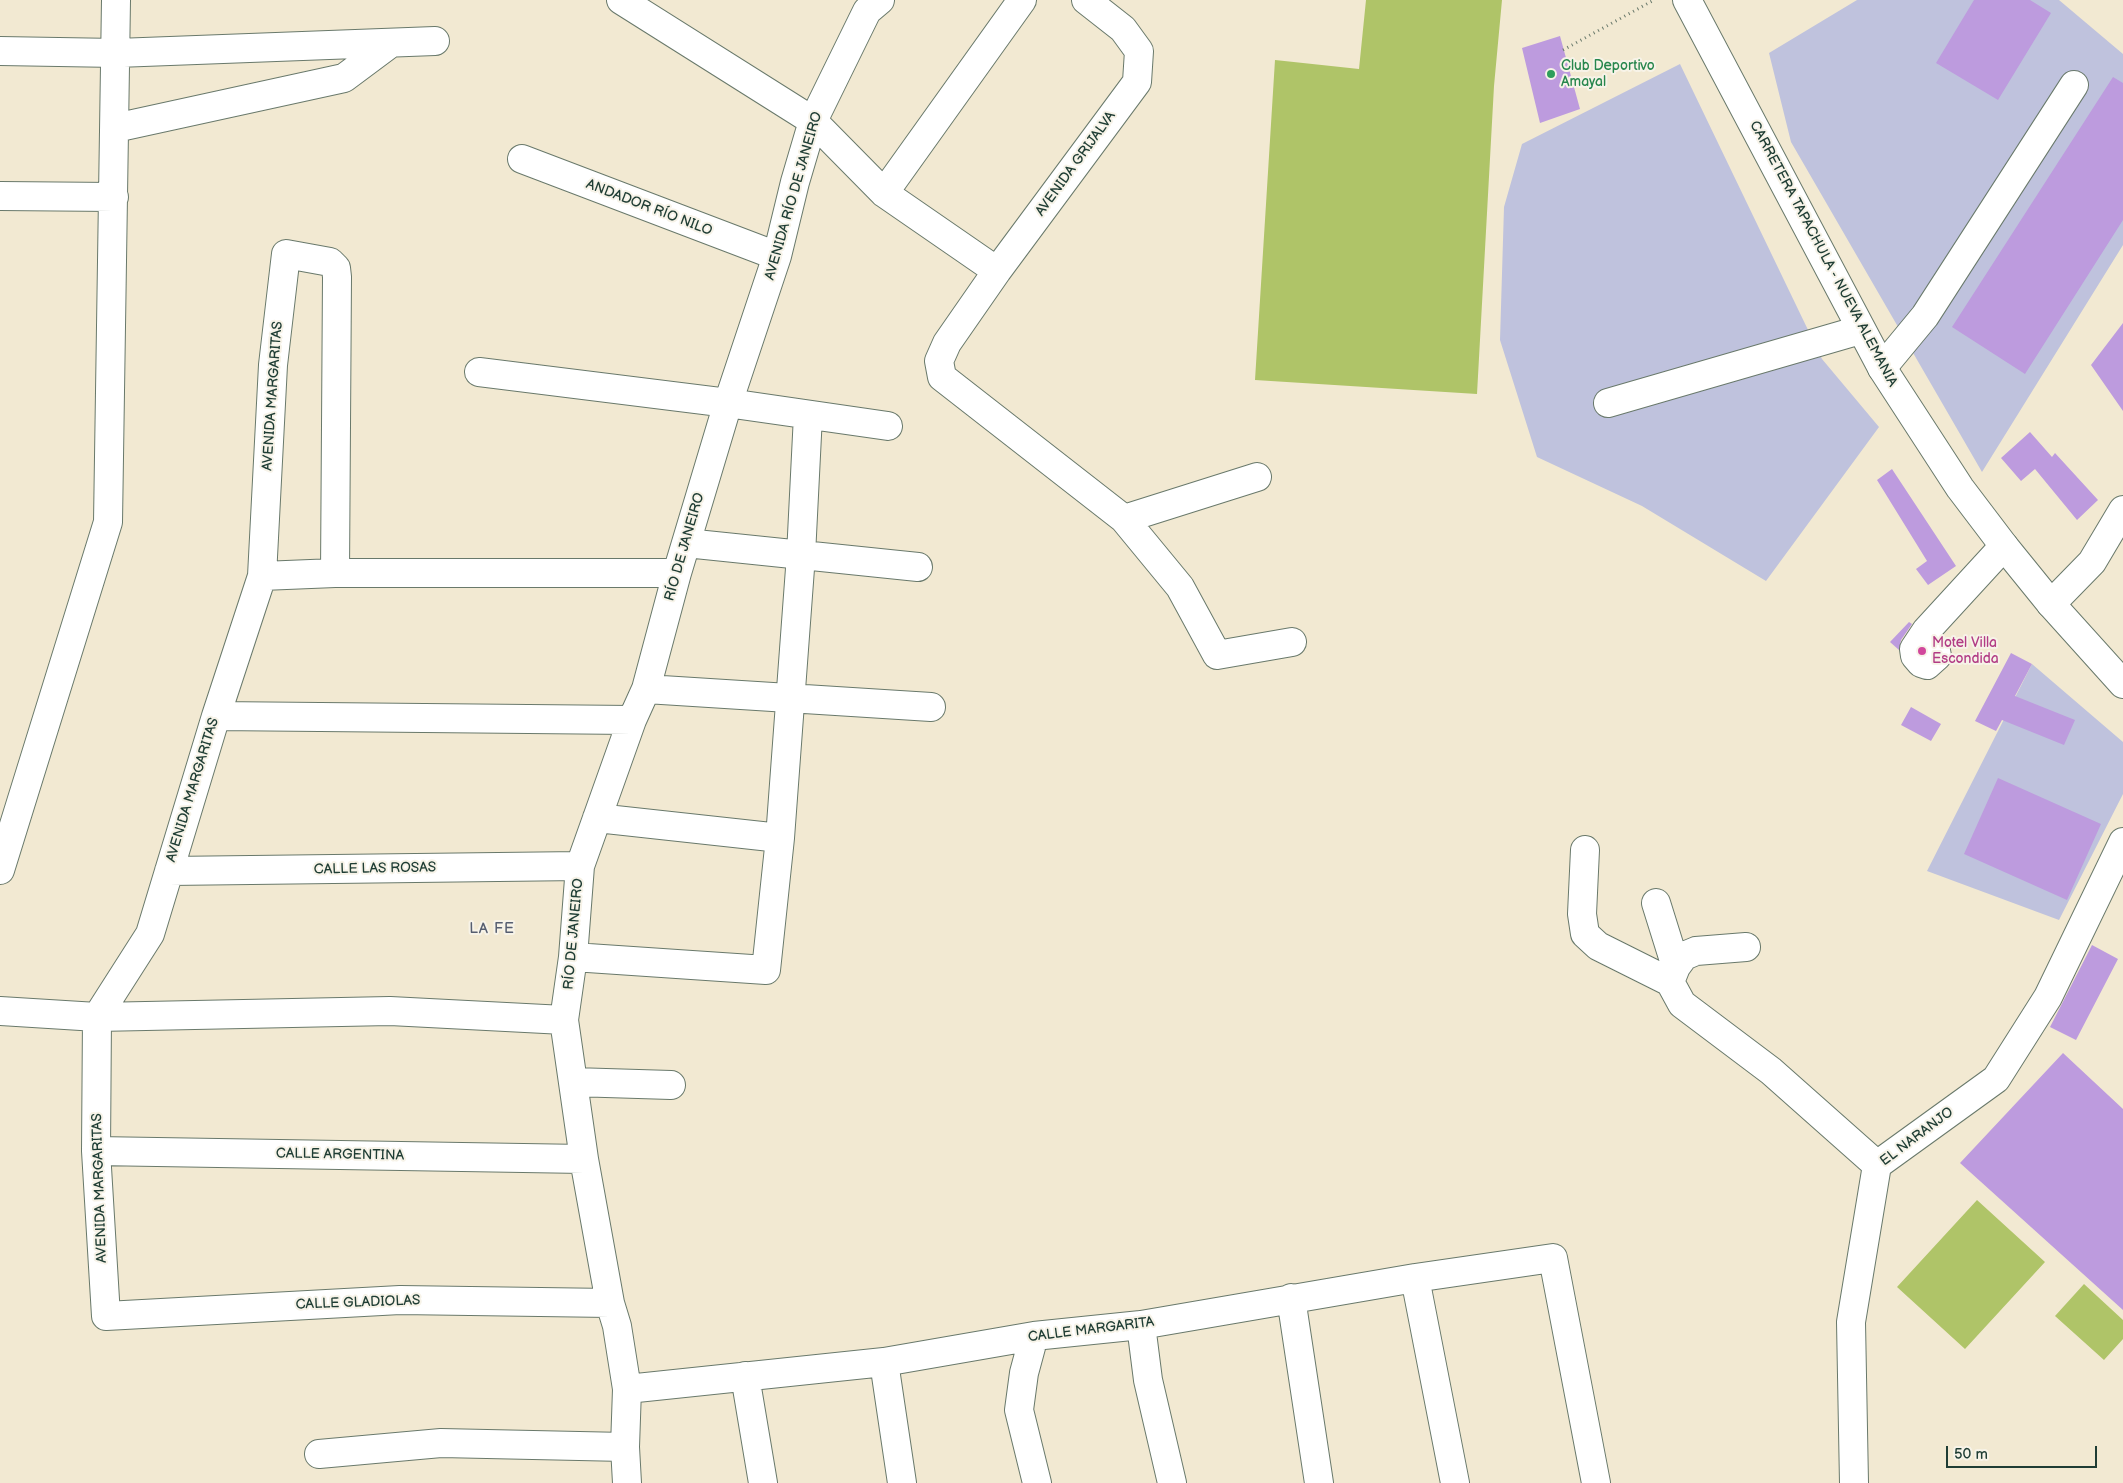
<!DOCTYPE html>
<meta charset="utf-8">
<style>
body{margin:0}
#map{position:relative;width:2123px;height:1483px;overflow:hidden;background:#f2e9d2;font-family:"Balsamiq Sans",sans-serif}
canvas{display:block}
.scale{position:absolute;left:1946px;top:1446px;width:151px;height:22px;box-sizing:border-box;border:2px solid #1f3d34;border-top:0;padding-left:6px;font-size:15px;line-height:18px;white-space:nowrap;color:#1f3d34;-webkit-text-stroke:4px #f7f3e8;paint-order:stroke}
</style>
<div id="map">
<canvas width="2123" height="1483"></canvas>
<div class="scale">50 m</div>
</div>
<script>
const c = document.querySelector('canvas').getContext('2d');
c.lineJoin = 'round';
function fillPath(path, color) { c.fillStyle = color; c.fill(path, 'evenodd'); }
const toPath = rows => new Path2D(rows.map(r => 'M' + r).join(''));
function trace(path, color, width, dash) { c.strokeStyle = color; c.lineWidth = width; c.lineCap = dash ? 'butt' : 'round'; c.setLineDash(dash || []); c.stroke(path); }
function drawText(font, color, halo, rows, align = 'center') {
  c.font = font + ' "Balsamiq Sans",sans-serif'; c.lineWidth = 4; c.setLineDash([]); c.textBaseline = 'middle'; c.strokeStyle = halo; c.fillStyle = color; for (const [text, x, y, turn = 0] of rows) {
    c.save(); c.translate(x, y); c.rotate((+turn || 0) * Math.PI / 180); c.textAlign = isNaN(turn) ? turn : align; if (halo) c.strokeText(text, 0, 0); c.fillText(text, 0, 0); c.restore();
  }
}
const industrial = toPath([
 [1857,0,2059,0,2123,54,2123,245,1982,472,1791,142,1769,53],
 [1680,64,1822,359,1879,427,1766,581,1642,506,1537,457,1500,340,1504,207,1522,144],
 [2032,664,2123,742,2123,794,2059,920,1927,871]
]);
const green = toPath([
 [1366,0,1502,0,1494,86,1477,394,1255,380,1275,60,1359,69],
 [1977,1200,2045,1262,1965,1349,1897,1287],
 [2084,1284,2123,1320,2123,1339,2104,1360,2055,1316]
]);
const building = toPath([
 [1974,0,2030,0,2051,13,1998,100,1936,63],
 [1560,36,1580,109,1540,123,1522,48],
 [2113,77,2123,83,2123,220,2025,374,1952,327],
 [2123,323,2123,411,2091,365],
 [2030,432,2052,457,2055,453,2098,500,2077,520,2035,469,2021,481,2001,458],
 [1892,469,1956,566,1928,585,1916,569,1927,561,1877,480],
 [1909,622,1912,624,1901,640,1899,650,1890,642],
 [2011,653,2032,664,2015,696,2075,720,2064,745,2002,720,1996,731,1975,721],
 [1911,707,1941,724,1931,741,1901,725],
 [1998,778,2101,824,2067,900,1964,854],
 [2092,945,2118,959,2076,1040,2050,1027],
 [2063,1053,2123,1109,2123,1310,1960,1163]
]);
const path = toPath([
 [1563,50,1654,0]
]);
const minor = toPath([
 [621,0,813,121,884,193,997,271],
 [1086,0,1123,29,1139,51,1137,82,997,271,947,343,939,361,942,377,1124,519,1180,587,1217,655,1292,642],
 [0,51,117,53,435,41],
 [115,128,344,78,391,43],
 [522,159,777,256],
 [884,193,1022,0],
 [0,196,114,197],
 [1882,368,1925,316,2074,85],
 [479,372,728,403,888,426],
 [1608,403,1860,330],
 [1124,519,1257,477],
 [686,543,918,567],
 [335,573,337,277,336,268,330,262,286,254,273,365,262,576,216,716,150,934,97,1017,96,1151,106,1316,400,1300,610,1303],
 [262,576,335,573,677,573],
 [2051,604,2092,562,2123,510],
 [1922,637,1936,651,1937,656,1927,665,1921,663,1915,656,1914,649,1926,631,2004,546],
 [646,689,931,707],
 [216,716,632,720],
 [597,818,780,838],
 [1585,850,1582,914,1585,934,1598,946,1670,982],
 [0,870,108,522,116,0],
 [169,871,580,866],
 [1656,903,1676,967],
 [1746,947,1696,951,1684,956,1676,967,1670,982,1682,1004,1771,1071,1877,1165],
 [573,957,766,970,780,838,801,555,808,415],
 [0,1011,97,1017,390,1011,564,1020],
 [573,1082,671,1085],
 [96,1151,584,1159],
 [1415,1278,1455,1483],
 [1291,1298,1319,1483],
 [1141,1325,1148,1380,1172,1483],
 [1034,1336,1024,1373,1019,1410,1037,1483],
 [884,1362,902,1483],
 [745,1376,763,1483],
 [627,1389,884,1362,1034,1336,1141,1325,1415,1278,1553,1258,1596,1483],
 [319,1454,441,1443,625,1447],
 [627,1483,625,1447,627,1389,617,1326,610,1303,584,1159,564,1020,573,957,580,866,632,720,646,689,677,573,728,403,777,256,795,182,813,121,867,11,880,0],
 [1854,1483,1851,1322,1877,1165,1996,1079,2048,997,2123,842]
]);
const major = toPath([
 [1687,0,1882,368,1960,488,2004,546,2051,604,2123,684]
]);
const markers = [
 [1551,74,5,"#2e9e5b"],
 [1922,651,5,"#d1479c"]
];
const leisureNames = [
 ["Club Deportivo",1561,66],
 ["Amayal",1561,82]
];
const streetNames = [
 ["AVENIDA GRIJALVA",1076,164,-54],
 ["AVENIDA RÍO DE JANEIRO",794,196,-74],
 ["ANDADOR RÍO NILO",649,208,21],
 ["CARRETERA TAPACHULA - NUEVA ALEMANIA",1823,254,62],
 ["AVENIDA MARGARITAS",273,396,-86],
 ["RÍO DE JANEIRO",685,547,-74],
 ["AVENIDA MARGARITAS",193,790,-73],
 ["CALLE LAS ROSAS",375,869,-1],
 ["RÍO DE JANEIRO",574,934,-85],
 ["EL NARANJO",1917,1137,-37],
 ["CALLE ARGENTINA",340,1155,1],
 ["AVENIDA MARGARITAS",100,1188,-92],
 ["CALLE GLADIOLAS",358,1303,-2],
 ["CALLE MARGARITA",1091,1330,-7]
];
const hotelNames = [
 ["Motel Villa",1932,643],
 ["Escondida",1932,659]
];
const neighbourhoodNames = [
 ["LA FE",492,929]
];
fillPath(industrial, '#bfc2dd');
fillPath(green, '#afc468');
fillPath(building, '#bd9bde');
trace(minor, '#69796b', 30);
trace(major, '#69796b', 30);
trace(path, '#69796b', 3, [1, 4]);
trace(minor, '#fff', 28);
trace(major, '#fff', 28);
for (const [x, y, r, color] of markers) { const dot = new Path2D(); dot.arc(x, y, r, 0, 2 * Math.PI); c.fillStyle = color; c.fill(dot); trace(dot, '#f7f3e8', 2); }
drawText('14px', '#27864d', '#f7f3e8', leisureNames, 'left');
drawText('14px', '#1f3d34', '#f7f3e8', streetNames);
drawText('14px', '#b23c85', '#f7f3e8', hotelNames, 'left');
c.letterSpacing = '1px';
drawText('15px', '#565e70', '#f7f3e8', neighbourhoodNames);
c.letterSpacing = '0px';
</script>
